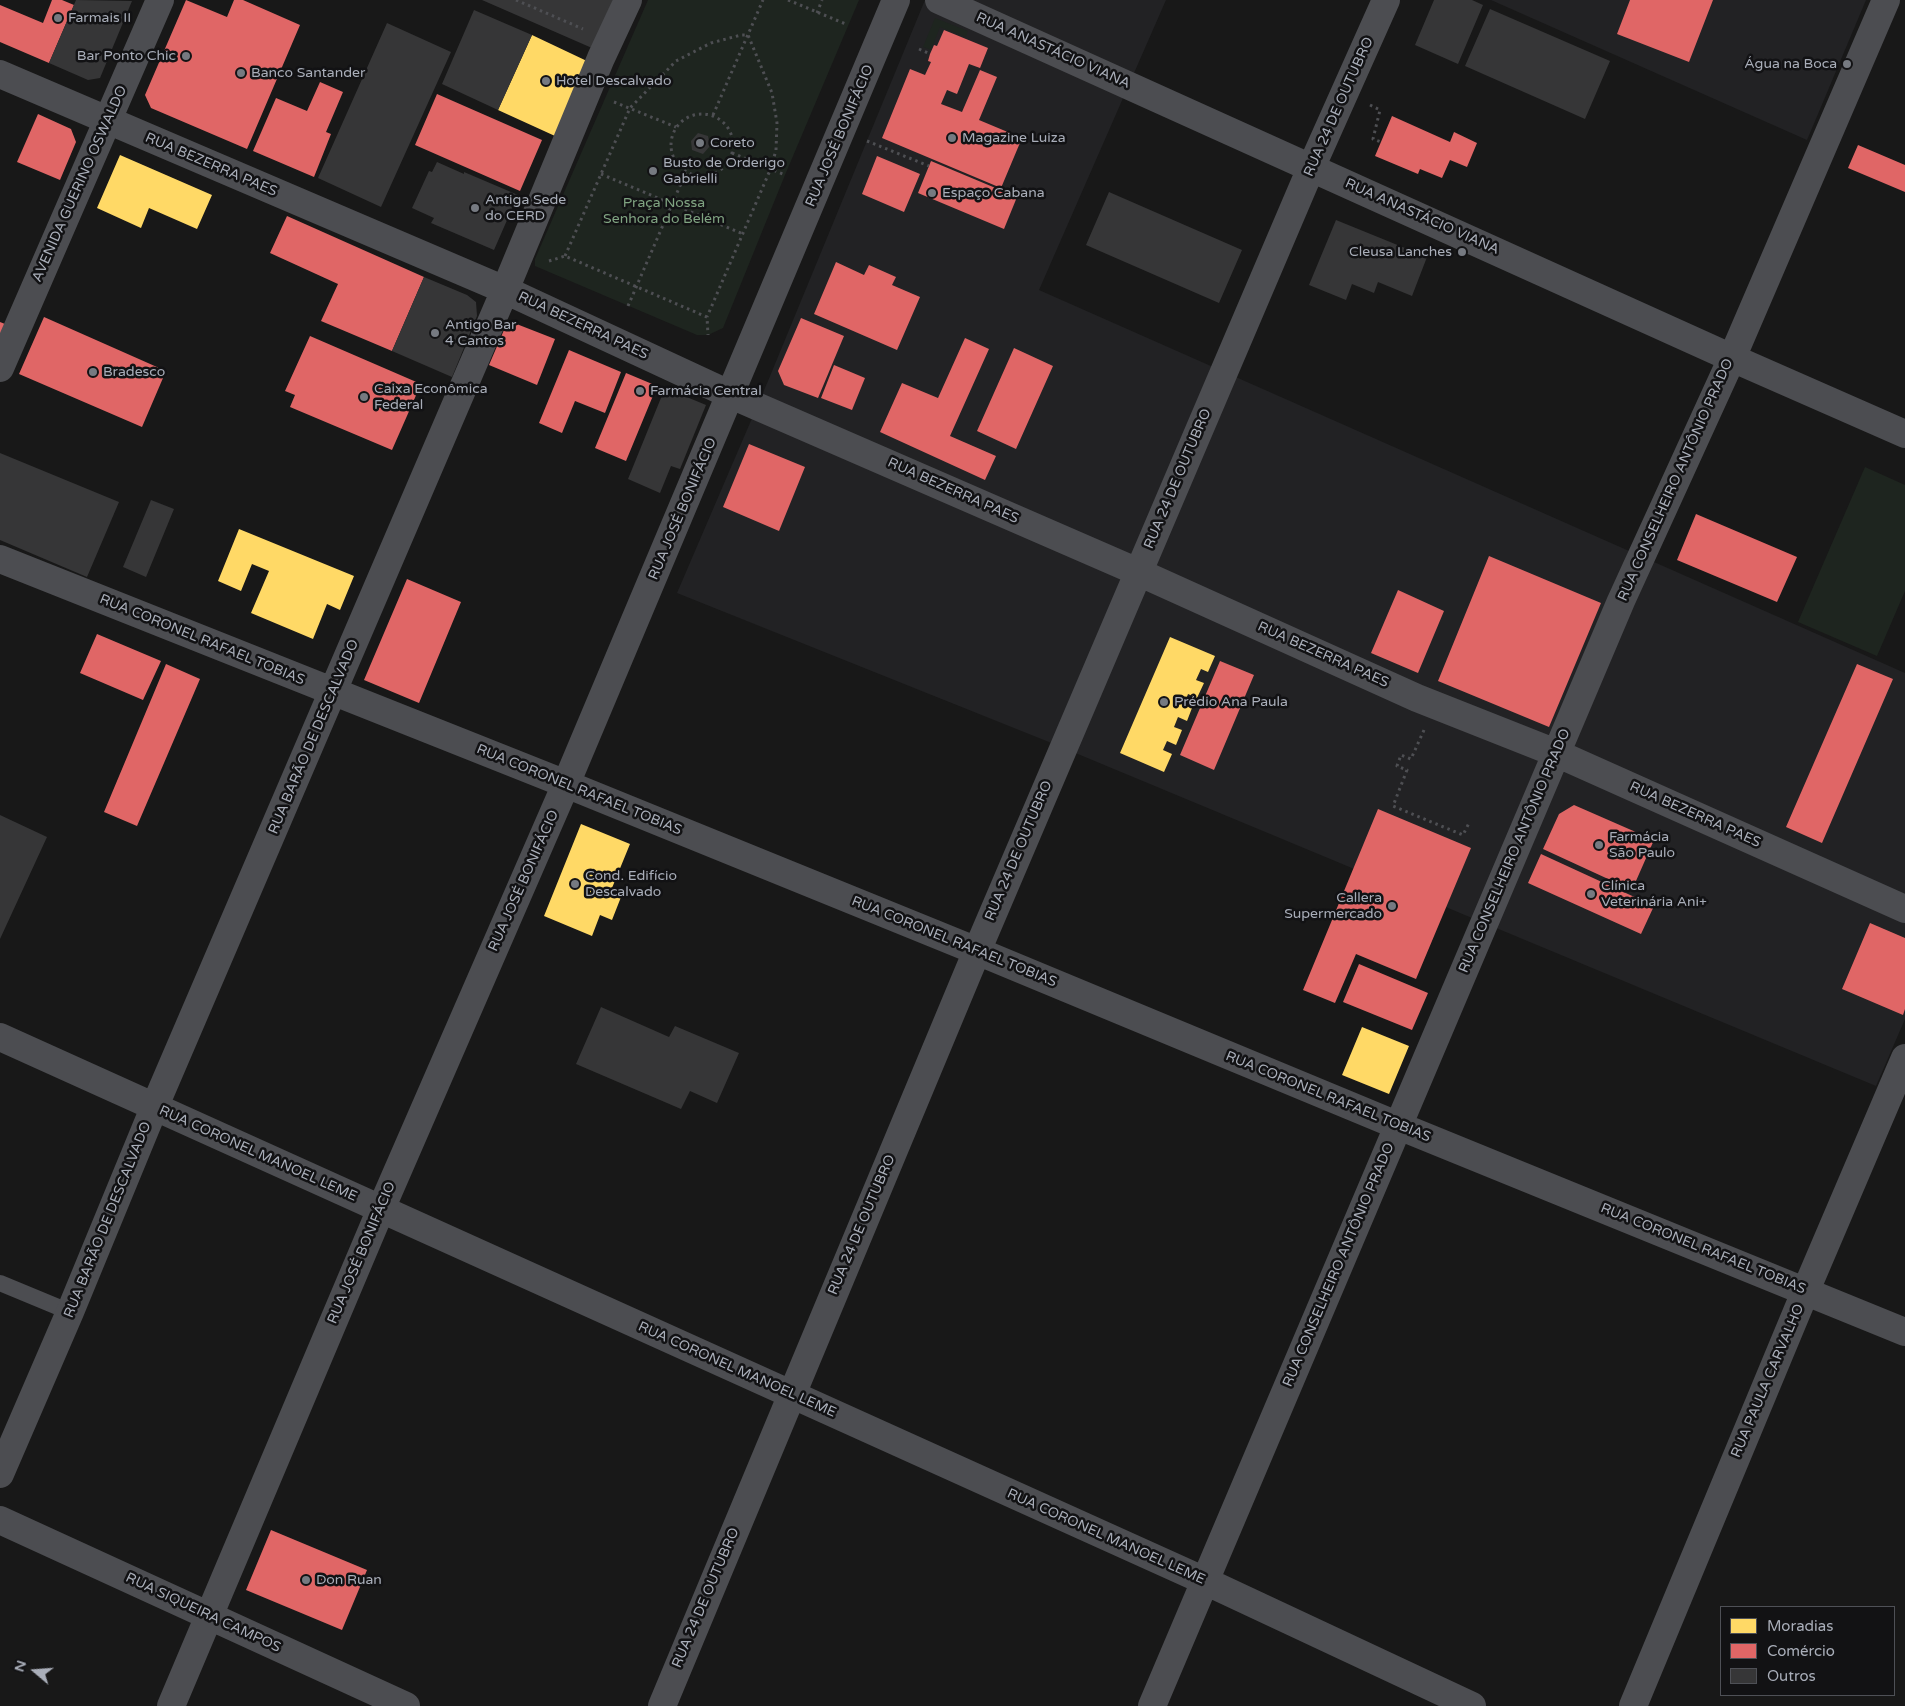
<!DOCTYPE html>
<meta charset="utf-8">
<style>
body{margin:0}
#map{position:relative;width:1905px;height:1706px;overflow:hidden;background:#181818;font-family:"Varela Round",sans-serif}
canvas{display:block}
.legend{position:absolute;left:1720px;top:1606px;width:175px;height:90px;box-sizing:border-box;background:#121214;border:1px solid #4e5056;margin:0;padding:6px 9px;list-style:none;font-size:15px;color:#a9aeb9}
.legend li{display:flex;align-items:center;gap:10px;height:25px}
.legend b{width:25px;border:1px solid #4e5056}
.north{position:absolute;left:10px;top:1646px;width:50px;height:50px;-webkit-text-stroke:4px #121214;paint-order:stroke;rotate:288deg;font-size:14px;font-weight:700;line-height:20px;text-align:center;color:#a9aeb9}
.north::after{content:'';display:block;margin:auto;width:18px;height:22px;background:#a9aeb9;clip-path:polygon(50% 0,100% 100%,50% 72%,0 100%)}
</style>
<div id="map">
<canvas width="1905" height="1706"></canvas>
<ul class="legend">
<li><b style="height:14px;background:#ffd966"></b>Moradias</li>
<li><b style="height:14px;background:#e06666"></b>Comércio</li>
<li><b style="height:14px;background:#363637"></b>Outros</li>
</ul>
<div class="north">N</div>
</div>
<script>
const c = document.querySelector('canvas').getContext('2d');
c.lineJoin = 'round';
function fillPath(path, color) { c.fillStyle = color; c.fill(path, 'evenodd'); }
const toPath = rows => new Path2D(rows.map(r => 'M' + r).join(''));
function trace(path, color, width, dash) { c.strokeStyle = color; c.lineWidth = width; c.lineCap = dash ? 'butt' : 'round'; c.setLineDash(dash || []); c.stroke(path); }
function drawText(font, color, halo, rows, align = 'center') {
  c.font = font + ' "Varela Round",sans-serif'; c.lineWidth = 5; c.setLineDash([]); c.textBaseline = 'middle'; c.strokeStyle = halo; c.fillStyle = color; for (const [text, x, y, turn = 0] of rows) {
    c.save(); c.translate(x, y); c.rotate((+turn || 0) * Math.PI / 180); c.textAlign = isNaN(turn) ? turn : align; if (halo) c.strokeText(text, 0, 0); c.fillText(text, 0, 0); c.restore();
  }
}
const built = toPath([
 [925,0,1166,0,1039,290,1905,673,1905,1019,1876,1086,1049,742,677,593,768,381],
 [1491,0,1866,0,1807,140]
]);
const green = toPath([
 [648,0,859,0,785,175,723,328,708,335,697,335,535,266,535,259],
 [935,18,968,31,966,37,940,27,931,50,923,47],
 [1865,467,1905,485,1905,591,1877,656,1798,622]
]);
const homes = toPath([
 [532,35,589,62,555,136,498,110],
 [120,155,212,195,197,229,149,208,141,228,97,208],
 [239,529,354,576,340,610,327,604,313,639,251,613,269,571,252,564,241,591,218,581],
 [1170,637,1215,656,1208,672,1201,669,1196,680,1204,683,1197,698,1188,694,1184,705,1192,708,1187,721,1178,717,1174,727,1182,730,1176,745,1167,741,1163,750,1172,754,1164,772,1120,753],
 [581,824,630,844,612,888,623,892,612,920,600,915,592,936,544,916],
 [1362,1027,1409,1046,1389,1094,1342,1075]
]);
const shops = toPath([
 [52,0,62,0,74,5,49,63,0,42,0,5,43,23],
 [186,0,227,17,234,0,243,0,300,25,247,149,151,108,145,95],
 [1630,0,1713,0,1689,62,1617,34],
 [944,30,988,48,980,68,969,64,957,94,947,90,941,104,962,112,980,70,997,77,979,120,1022,138,1001,188,882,138,910,69,925,75,931,62,928,61,930,54,934,45,937,46],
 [320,82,343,92,326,132,331,134,314,177,253,151,276,98,307,111],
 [437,94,542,140,520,191,415,145],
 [38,114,71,129,76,142,60,180,17,162],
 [1392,116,1450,142,1454,132,1477,143,1467,167,1450,160,1442,178,1420,169,1418,174,1375,156],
 [1858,145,1905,165,1905,192,1848,168],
 [877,156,920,174,904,212,862,194],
 [931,161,1017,197,1004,229,918,193],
 [287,216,424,277,392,351,321,321,338,284,270,253],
 [836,262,864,275,869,265,896,277,892,285,920,297,897,350,814,314],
 [44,317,166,371,142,427,19,374],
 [801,318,844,336,818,398,784,385,778,371],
 [0,322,5,324,0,337],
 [514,323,555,339,537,385,489,365,504,330],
 [310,336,421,384,392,450,290,407,295,395,285,391],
 [965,338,989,349,950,436,996,456,985,480,880,432,902,383,938,398],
 [1014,348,1053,366,1016,449,977,431],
 [569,350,621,372,605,413,575,401,562,433,539,423],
 [834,365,865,378,852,410,821,398],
 [626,373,657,386,626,461,595,448],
 [749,444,805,467,779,531,723,507],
 [1696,514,1797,557,1777,602,1677,560],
 [1489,556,1601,603,1549,727,1438,681],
 [407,579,461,602,419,703,364,680],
 [1398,590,1444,611,1418,673,1371,653],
 [97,634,161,661,143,700,80,673],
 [1220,661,1254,675,1214,770,1180,755],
 [166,664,200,679,137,826,104,812],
 [1857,664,1893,679,1822,843,1786,827],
 [1574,805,1654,840,1632,890,1543,849,1559,814],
 [1378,809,1471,848,1416,979,1356,954,1335,1003,1303,990],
 [1541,854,1654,906,1641,934,1528,883],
 [1870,923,1905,938,1905,1009,1903,1015,1842,989],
 [1359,964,1428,993,1412,1030,1343,1002],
 [271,1530,367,1570,342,1630,246,1590]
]);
const building = toPath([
 [76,0,132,1,100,78,88,80,49,63],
 [482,0,613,0,592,48],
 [1434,0,1472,0,1483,5,1458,64,1415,45],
 [1490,9,1610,61,1585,119,1465,66],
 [474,10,532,35,498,110,442,84],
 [387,23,451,52,381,207,318,178],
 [698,133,708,136,710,146,703,154,692,150,691,141],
 [437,162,464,174,464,172,518,195,494,250,431,223,434,218,412,208,429,171,432,172],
 [1109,192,1242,250,1219,303,1086,245],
 [1336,220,1427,257,1412,296,1378,282,1374,293,1352,284,1346,300,1309,285],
 [424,277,467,295,476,302,477,316,452,377,392,351],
 [665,388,706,405,680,469,671,466,660,493,628,479],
 [0,453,119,502,87,577,0,540],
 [151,500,174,509,146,577,123,567],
 [0,815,47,837,0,939],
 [601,1007,669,1037,675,1026,739,1053,717,1103,690,1091,681,1109,576,1064]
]);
const path = toPath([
 [516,0,583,29],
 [788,0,848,25],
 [817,13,822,0],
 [919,49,930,54],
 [614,102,676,127],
 [1370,105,1380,110,1373,139,1381,142],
 '671 145a31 31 0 1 1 62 0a31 31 0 1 1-62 0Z',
 [713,115,763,0],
 [867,141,929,166],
 [732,153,785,175],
 [601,174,743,234],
 [565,256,630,108,676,61,711,43,741,35,748,35,772,93,777,123,776,150,771,168,707,317],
 [549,261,565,256,707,317,708,335],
 [628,306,686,172],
 [1424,730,1411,759,1401,755,1397,766,1407,770,1393,806,1463,835,1469,823]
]);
const lane = toPath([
 [0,1283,70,1312]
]);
const street = toPath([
 [939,0,1732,358,1905,434],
 [0,74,505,290,731,395,1138,572,1417,698,1556,753,1905,909],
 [0,368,160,0],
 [0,559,566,784,977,951,1399,1126,1905,1332],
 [0,1037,1205,1581,1472,1706],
 [0,1474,70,1312,154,1108,505,290,601,58,628,0],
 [0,1520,406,1706],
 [171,1706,381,1209,566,784,896,0],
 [662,1706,977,951,1311,168,1386,0],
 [1152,1706,1621,601,1732,358,1886,0],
 [1633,1706,1806,1290,1905,1058]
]);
const markers = [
 [58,18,5,"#767a81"],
 [186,56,5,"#767a81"],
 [1847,64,5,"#767a81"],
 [241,73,5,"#767a81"],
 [546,81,5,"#767a81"],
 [952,138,5,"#767a81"],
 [700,143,5,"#767a81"],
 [653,171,5,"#767a81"],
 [932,193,5,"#767a81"],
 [475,208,5,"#767a81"],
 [1462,252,5,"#767a81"],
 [435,333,5,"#767a81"],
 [93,372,5,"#767a81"],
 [640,391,5,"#767a81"],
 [364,397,5,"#767a81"],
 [1164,702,5,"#767a81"],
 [1599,845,5,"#767a81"],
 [575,884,5,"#767a81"],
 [1591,894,5,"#767a81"],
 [1392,906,5,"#767a81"],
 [306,1580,5,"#767a81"]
];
const poiNames = [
 ["Farmais II",68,18],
 ["Bar Ponto Chic",176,56,"right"],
 ["Água na Boca",1837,64,"right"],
 ["Banco Santander",251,73],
 ["Hotel Descalvado",556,81],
 ["Magazine Luiza",962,138],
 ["Coreto",710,143],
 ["Busto de Orderigo",663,163],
 ["Gabrielli",663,179],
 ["Espaço Cabana",942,193],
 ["Antiga Sede",485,200],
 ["do CERD",485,216],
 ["Cleusa Lanches",1452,252,"right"],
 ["Antigo Bar",445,325],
 ["4 Cantos",445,341],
 ["Bradesco",103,372],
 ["Caixa Econômica",374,389],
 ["Federal",374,405],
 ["Farmácia Central",650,391],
 ["Prédio Ana Paula",1174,702],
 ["Farmácia",1609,837],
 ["São Paulo",1609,853],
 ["Cond. Edifício",585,876],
 ["Descalvado",585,892],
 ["Clínica",1601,886],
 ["Veterinária Ani+",1601,902],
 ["Callera",1382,898,"right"],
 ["Supermercado",1382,914,"right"],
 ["Don Ruan",316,1580]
];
const streetNames = [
 ["RUA ANASTÁCIO VIANA",1053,51,24],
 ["RUA 24 DE OUTUBRO",1339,107,-66],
 ["RUA JOSÉ BONIFÁCIO",840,136,-67],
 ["RUA BEZERRA PAES",211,165,23],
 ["AVENIDA GUERINO OSWALDO",80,184,-66],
 ["RUA ANASTÁCIO VIANA",1422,217,24],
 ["RUA BEZERRA PAES",583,326,25],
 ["RUA 24 DE OUTUBRO",1178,479,-67],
 ["RUA CONSELHEIRO ANTÔNIO PRADO",1676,480,-66],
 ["RUA BEZERRA PAES",953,491,24],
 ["RUA JOSÉ BONIFÁCIO",683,509,-67],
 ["RUA CORONEL RAFAEL TOBIAS",202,640,22],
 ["RUA BEZERRA PAES",1323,655,24],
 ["RUA BARÃO DE DESCALVADO",314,737,-67],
 ["RUA CORONEL RAFAEL TOBIAS",579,790,22],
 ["RUA BEZERRA PAES",1695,815,24],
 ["RUA 24 DE OUTUBRO",1019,851,-67],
 ["RUA CONSELHEIRO ANTÔNIO PRADO",1515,851,-67],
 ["RUA JOSÉ BONIFÁCIO",524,881,-66],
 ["RUA CORONEL RAFAEL TOBIAS",954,942,22],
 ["RUA CORONEL RAFAEL TOBIAS",1328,1097,22],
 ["RUA CORONEL MANOEL LEME",258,1154,24],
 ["RUA BARÃO DE DESCALVADO",108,1220,-68],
 ["RUA 24 DE OUTUBRO",862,1225,-67],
 ["RUA CORONEL RAFAEL TOBIAS",1703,1249,22],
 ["RUA JOSÉ BONIFÁCIO",362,1253,-67],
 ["RUA CONSELHEIRO ANTÔNIO PRADO",1339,1265,-67],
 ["RUA CORONEL MANOEL LEME",737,1370,24],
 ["RUA PAULA CARVALHO",1768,1381,-67],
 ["RUA CORONEL MANOEL LEME",1106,1537,24],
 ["RUA 24 DE OUTUBRO",706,1598,-67],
 ["RUA SIQUEIRA CAMPOS",203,1613,25]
];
const parkNames = [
 ["Praça Nossa",664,203],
 ["Senhora do Belém",664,219]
];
fillPath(built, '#222224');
fillPath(green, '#1e251f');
fillPath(homes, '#ffd966');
fillPath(shops, '#e06666');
fillPath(building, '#363637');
trace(path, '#4e4f53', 3, [2.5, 4]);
trace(lane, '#4c4d51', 16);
trace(street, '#4c4d51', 28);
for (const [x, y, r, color] of markers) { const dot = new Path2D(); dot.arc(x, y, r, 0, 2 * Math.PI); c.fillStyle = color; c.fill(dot); trace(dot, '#121214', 2); }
drawText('14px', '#a9aeb9', '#121214', poiNames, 'left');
drawText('14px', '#a9aeb9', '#121214', streetNames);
drawText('14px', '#80a482', '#121214', parkNames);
</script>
